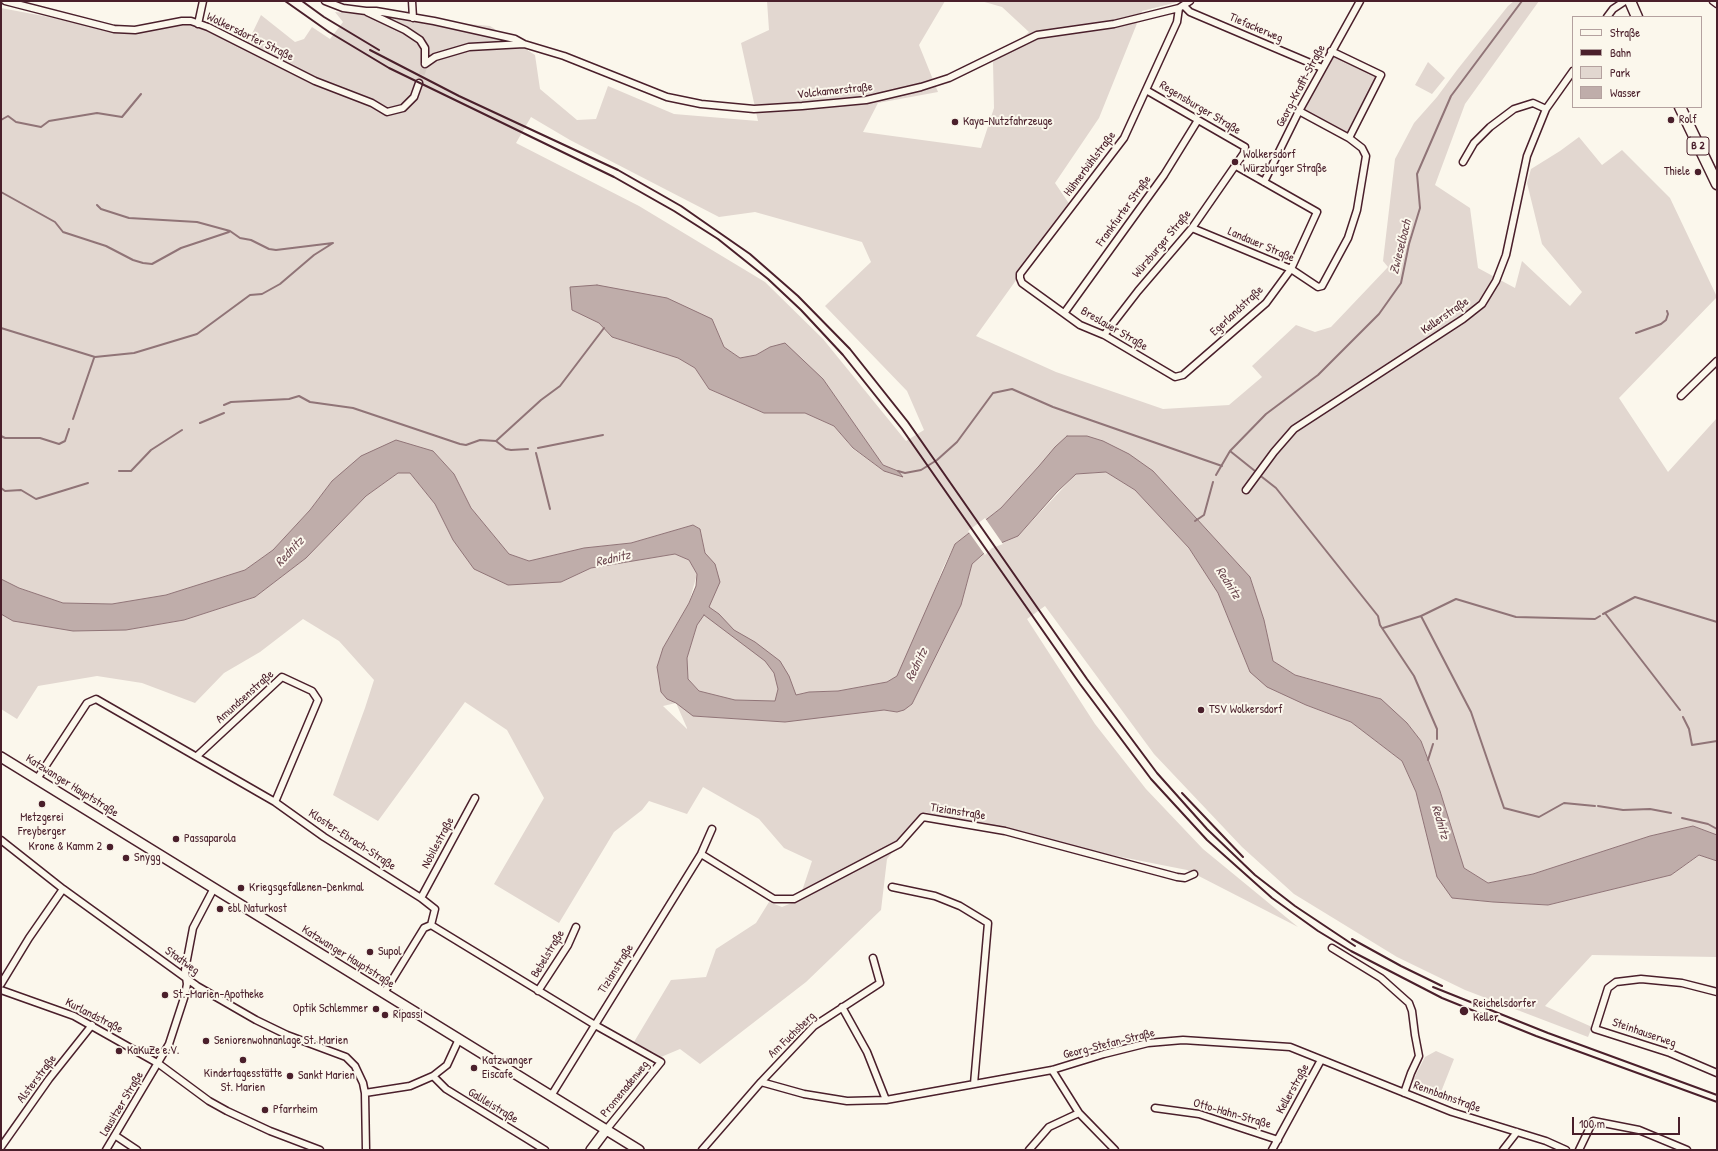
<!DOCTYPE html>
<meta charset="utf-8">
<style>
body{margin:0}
#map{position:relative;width:1718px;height:1151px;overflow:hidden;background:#fbf7ec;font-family:"Patrick Hand",sans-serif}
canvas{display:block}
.frame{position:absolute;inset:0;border:2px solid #4a1f2b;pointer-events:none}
.legend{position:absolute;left:1572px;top:16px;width:130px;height:92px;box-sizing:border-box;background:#fbf7ec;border:1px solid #b4a19f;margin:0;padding:5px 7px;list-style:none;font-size:12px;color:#4a1f2b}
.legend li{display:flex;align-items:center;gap:8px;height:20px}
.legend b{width:20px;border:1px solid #b4a19f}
.scale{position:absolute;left:1572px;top:1117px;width:108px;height:18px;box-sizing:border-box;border:2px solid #4a1f2b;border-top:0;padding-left:5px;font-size:12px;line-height:14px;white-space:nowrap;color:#4a1f2b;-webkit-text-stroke:3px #fbf7ec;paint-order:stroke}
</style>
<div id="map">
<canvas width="1718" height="1151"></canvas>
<div class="frame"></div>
<ul class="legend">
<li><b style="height:5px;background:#fbf7ec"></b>Straße</li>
<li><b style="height:5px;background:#4a1f2b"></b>Bahn</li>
<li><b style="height:11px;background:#e2d7d0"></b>Park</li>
<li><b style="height:11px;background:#bfadaa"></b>Wasser</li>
</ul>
<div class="scale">100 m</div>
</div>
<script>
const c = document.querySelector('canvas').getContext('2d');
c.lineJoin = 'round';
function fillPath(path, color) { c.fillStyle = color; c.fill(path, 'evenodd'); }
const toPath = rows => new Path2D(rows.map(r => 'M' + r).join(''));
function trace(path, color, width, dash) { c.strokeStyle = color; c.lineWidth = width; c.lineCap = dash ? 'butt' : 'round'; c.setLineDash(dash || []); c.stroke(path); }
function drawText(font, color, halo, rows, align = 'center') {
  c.font = font + ' "Patrick Hand",sans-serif'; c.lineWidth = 4; c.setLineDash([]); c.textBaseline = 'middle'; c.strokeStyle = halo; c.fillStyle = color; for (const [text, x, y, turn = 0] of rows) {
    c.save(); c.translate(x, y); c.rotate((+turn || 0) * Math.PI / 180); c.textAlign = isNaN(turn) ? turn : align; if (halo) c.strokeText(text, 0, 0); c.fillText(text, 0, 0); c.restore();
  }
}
const green = toPath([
 [767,1,945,1,919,45,938,92,878,103,863,132,981,148,994,108,993,62,1029,32,1002,7,981,1,1182,1,1142,11,1099,118,1055,183,1070,205,976,336,1056,372,1163,409,1229,405,1262,377,1252,366,1296,325,1315,332,1331,327,1388,267,1383,261,1395,159,1414,123,1437,97,1457,70,1508,6,1514,1,1539,1,1465,104,1435,185,1470,208,1478,268,1515,288,1522,261,1570,306,1582,292,1542,244,1527,183,1531,169,1560,151,1579,137,1602,165,1622,150,1670,198,1717,297,1619,398,1668,472,1717,418,1717,835,1693,826,1650,836,1533,874,1488,883,1464,868,1440,791,1421,741,1407,723,1319,681,1295,675,1273,661,1264,620,1250,577,1153,471,1039,466,1001,508,955,544,943,568,922,623,897,676,887,682,838,691,809,692,777,701,735,700,699,691,688,679,687,658,697,625,705,553,700,529,693,525,631,543,584,548,529,561,509,554,471,508,454,474,433,451,332,481,310,510,273,550,245,570,166,595,112,604,63,603,19,588,1,579,1,8,128,32,186,23,248,42,261,15,295,42,304,39,312,27,330,39,343,22,335,12,490,26,535,55,540,89,577,120,596,119,608,86,674,114,758,121,741,43,769,30],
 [531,117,570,140,719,217,755,212,862,242,871,262,825,306,907,391,924,430,906,441,823,339,765,282,639,206,516,143],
 [712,319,724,347,740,358,756,355,770,347,823,379,883,465,898,471,884,471,853,449,834,426,805,413,764,413,709,389,695,368,678,358,612,337,599,323],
 [1333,54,1378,78,1350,134,1303,109],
 [1428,62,1445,78,1432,94,1415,85],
 [1106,472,1135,490,1189,548,1218,593,1250,672,1306,705,1351,722,1402,761,1416,792,1425,827,1452,898,1493,902,1548,905,1671,875,1700,855,1717,861,1717,957,1592,955,1545,1006,1592,1027,1588,1037,1465,990,1397,957,1294,894,1242,847,1154,754,1045,606,1027,619,1095,724,1146,789,1203,849,1298,927,1187,870,1091,851,1005,829,924,812,887,859,881,910,806,982,700,1064,680,1049,661,1057,634,1042,671,980,706,977,716,949,756,923,769,902,782,907,799,900,812,861,784,848,759,819,703,787,687,814,649,801,642,810,614,832,559,923,494,884,544,798,507,730,465,702,378,821,333,795,365,708,374,680,339,641,303,619,260,652,224,673,195,703,142,683,97,676,38,686,17,719,1,709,1,614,13,621,126,630,184,620,255,597,306,558,366,496,398,473,410,473,435,504,453,540,561,582,591,568,675,554,689,560,697,574,689,603,663,648,693,716,736,718,884,710,897,712,912,704,961,605,972,564,991,547,1018,536,1076,474],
 [676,703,687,728,687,729,663,706],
 [1436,1051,1454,1059,1439,1097,1412,1082,1425,1057]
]);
const water = toPath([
 [597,285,667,298,712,319,724,347,740,358,756,355,770,347,785,343,823,379,883,465,898,471,903,477,884,471,853,448,834,426,805,413,764,413,709,389,695,368,678,358,612,337,599,323,572,310,570,287,597,285],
 [1067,436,1087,436,1103,441,1129,454,1153,471,1250,577,1264,620,1273,661,1295,675,1381,699,1407,723,1421,741,1440,791,1464,868,1488,883,1533,874,1650,836,1693,826,1717,835,1717,861,1699,855,1671,875,1548,905,1493,902,1452,898,1437,877,1416,792,1402,761,1351,722,1306,705,1267,687,1250,672,1218,593,1189,548,1135,490,1106,472,1076,474,1057,492,1018,536,991,547,972,564,961,605,912,704,904,710,897,712,884,710,785,722,693,716,676,703,667,699,661,692,657,667,663,648,689,603,696,586,697,574,689,560,675,554,591,568,561,582,508,585,474,569,453,540,435,504,410,473,398,473,366,496,306,558,255,597,184,620,126,630,73,631,13,621,1,614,1,579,19,588,63,603,112,604,166,595,245,570,273,550,310,510,332,481,361,456,396,440,433,451,454,474,471,508,509,554,529,561,584,548,631,543,693,525,700,529,705,553,715,564,720,582,709,607,719,614,734,630,755,642,780,661,789,676,796,695,809,692,838,691,887,682,897,676,955,544,1001,508,1039,466,1055,447,1067,436],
 [704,615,765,661,774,673,778,689,775,701,735,700,699,691,688,679,687,658,697,625,704,615]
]);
const pier = toPath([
 [985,518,1003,544,992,548,985,555,968,531]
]);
const stream = toPath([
 [1,120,8,116,16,122,41,127,49,121,97,113,122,117,141,94],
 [1,192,55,222,63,232,106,246,133,260,143,263,152,264,181,248,229,232],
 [1,328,95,357,134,353,197,334,250,295,262,294,280,284,314,255,333,243,276,250,269,249,251,240,240,238,230,231,197,222,129,218,101,209,97,205],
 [1636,333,1661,324,1666,320,1668,314,1667,311],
 [224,405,231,402,289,399,299,396,310,402,353,408,460,444,466,445,480,440,496,441,506,449,511,450,528,449],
 [73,419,94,358],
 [200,423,224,413],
 [1,436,5,438,40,438,59,444,65,441,69,429],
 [496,441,541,400,560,386,604,328],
 [538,448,603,435],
 [1230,451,1255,471],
 [536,453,550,509],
 [119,471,131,471,151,450,182,430],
 [898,471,905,473,921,470,937,460,957,442,993,393,1012,389,1053,407,1222,466],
 [1216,475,1230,451,1266,414,1318,375,1379,314,1401,283,1409,244,1420,208,1417,174,1451,96,1522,1],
 [1262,477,1276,488,1378,616,1380,625,1414,676,1437,729,1437,739],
 [1,488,5,491,21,490,36,499,88,483],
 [1195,521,1204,515,1213,482],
 [1605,613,1680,710],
 [1603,614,1635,597,1717,622],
 [1421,616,1471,712,1504,808,1539,817,1564,803,1595,806],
 [1383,628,1421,616,1456,599,1516,617,1595,619,1600,616],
 [1683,717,1689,729,1692,745,1717,741],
 [1428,760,1433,744],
 [1598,806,1623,810,1650,809,1671,813],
 [1682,818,1708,824,1717,829]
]);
const streetTunnel = toPath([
 [419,83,425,64]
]);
const street = toPath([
 [5,1,114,29,135,30,182,21,191,21,208,27,315,81,372,103,387,112,403,108,414,97,419,83],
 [325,1,343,8,366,11,376,11,434,21,515,39,524,44],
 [412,1,413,18],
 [1713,1,1717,4],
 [1184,6,1190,12,1322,68],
 [1179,8,1177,22,1124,138,1020,274,1020,278,1022,283,1080,325,1104,335,1175,377,1183,375,1266,303,1291,269,1317,212,1236,166],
 [367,12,405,30,420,40,425,48,425,64],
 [1607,17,1613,9,1625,1],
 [198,24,203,1],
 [1331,51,1381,75,1349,138],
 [425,64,435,57,469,47,524,44,564,56,667,97,701,104,754,109,802,106,866,100,921,87,949,78,1037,35,1114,24,1179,8,1190,1],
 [1463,162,1474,143,1490,127,1514,109,1533,103,1546,109],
 [1264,182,1299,111,1360,1],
 [1192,228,1291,269,1318,287,1322,286,1348,238,1357,210,1366,156,1362,148,1349,138,1299,111],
 [1065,312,1164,175,1198,120],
 [1104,335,1138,291,1192,228,1244,153,1245,147,1146,90],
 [1681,396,1717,361],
 [1246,490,1274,452,1294,429,1463,319,1482,304,1496,281,1506,255,1527,156,1546,109,1573,71],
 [197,756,282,677,312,691,318,700,275,802],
 [37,779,87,703,96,699,275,802,324,837,421,898,435,909,431,925],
 [1,840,63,889,197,986,256,1020,287,1035,346,1057,355,1066,363,1083,365,1093,366,1150],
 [701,854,774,899,794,899,899,844,923,817,1005,831,1177,877,1185,878,1194,874],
 [892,887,935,896,960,906,988,923,974,1084],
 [421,898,475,798],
 [431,925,595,1025,661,1062,606,1130],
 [1332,948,1381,978,1409,1003,1412,1011,1415,1035,1419,1056,1411,1073,1404,1093],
 [1,984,29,938,63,889],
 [1,990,74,1016,159,1064,209,1101,227,1111,270,1131,320,1150],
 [538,991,568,945,576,927],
 [1717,992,1682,983,1641,979,1616,982,1608,988,1595,1029,1670,1053,1717,1073],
 [384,993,424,928,431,925],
 [842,1007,867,1052,886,1100],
 [1052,1070,1079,1113,1115,1150],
 [433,1076,446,1089,545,1150],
 [761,1082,814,1026,880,983,873,958],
 [365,1093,410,1086,433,1076,447,1065,459,1039],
 [551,1096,701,854,712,829],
 [1155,1108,1199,1114,1278,1140],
 [116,1136,137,1150],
 [1,1147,49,1079,92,1025],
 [106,1150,169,1044,185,995,187,984,185,970,193,928,214,888],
 [702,1150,761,1082,804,1094,847,1101,886,1100,1052,1070,1104,1054,1148,1043,1183,1040,1290,1047,1452,1112,1546,1141,1566,1150],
 [1029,1150,1049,1127,1079,1113],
 [1272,1150,1321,1060],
 [1503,1150,1517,1132],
 [1579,1150,1593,1121,1639,1130,1687,1150]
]);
const secondary = toPath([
 [1,757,639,1150],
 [591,1150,606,1130]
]);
const primary = toPath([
 [1630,1,1637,17],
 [1680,107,1717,184]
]);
const rail = toPath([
 [285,1,329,32,389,68,614,177,674,211,718,239,768,279,801,310,843,355,902,429,1080,684,1151,779,1207,840,1272,898,1318,931,1351,951,1442,998,1536,1036,1717,1102],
 [302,1,324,17,379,50],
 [370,50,459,96,618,170,681,206,750,254,798,296,850,349,908,422,1087,679,1157,773,1207,829,1255,875,1295,906,1355,946],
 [1182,793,1243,857],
 [1352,939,1401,966,1442,986],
 [1433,987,1548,1033,1717,1095]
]);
const markers = [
 [1671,120,4,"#4a1f2b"],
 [955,122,4,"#4a1f2b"],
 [1235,162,4,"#4a1f2b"],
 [1698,172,4,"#4a1f2b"],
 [1201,710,4,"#4a1f2b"],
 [42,804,4,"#4a1f2b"],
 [176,839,4,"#4a1f2b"],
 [110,847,4,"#4a1f2b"],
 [126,858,4,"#4a1f2b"],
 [241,888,4,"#4a1f2b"],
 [220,909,4,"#4a1f2b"],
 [370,952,4,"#4a1f2b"],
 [165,995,4,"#4a1f2b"],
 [376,1009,4,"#4a1f2b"],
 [1464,1011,5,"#4a1f2b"],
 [385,1015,4,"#4a1f2b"],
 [206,1041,4,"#4a1f2b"],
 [119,1051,4,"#4a1f2b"],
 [243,1060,4,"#4a1f2b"],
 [474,1068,4,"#4a1f2b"],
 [290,1076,4,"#4a1f2b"],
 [265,1110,4,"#4a1f2b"]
];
const shields = [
 [1698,146,22]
];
const shieldNames = [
 ["B 2",1698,146]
];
const streetNames = [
 ["Tiefackerweg",1256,28,23],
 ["Wolkersdorfer Straße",250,37,26],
 ["Georg-Krafft-Straße",1301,86,-62],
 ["Volckamerstraße",835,91,-6],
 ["Regensburger Straße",1200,108,31],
 ["Hühnerbühlstraße",1090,164,-53],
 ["Frankfurter Straße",1124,211,-54],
 ["Würzburger Straße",1162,244,-50],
 ["Landauer Straße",1261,245,23],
 ["Egerlandstraße",1237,311,-43],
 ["Kellerstraße",1445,316,-35],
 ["Breslauer Straße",1114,329,30],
 ["Amundsenstraße",245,697,-42],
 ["Katzwanger Hauptstraße",72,786,32],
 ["Tizianstraße",958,812,9],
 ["Kloster-Ebrach-Straße",352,840,33],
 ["Nobilestraße",438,843,-62],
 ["Bebelstraße",548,954,-59],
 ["Katzwanger Hauptstraße",348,957,32],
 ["Stadtweg",182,961,35],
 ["Tizianstraße",616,969,-58],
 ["Kurlandstraße",94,1016,27],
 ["Steinhauserweg",1644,1033,19],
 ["Am Fuchsberg",792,1035,-44],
 ["Georg-Stefan-Straße",1109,1044,-14],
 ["Alsterstraße",37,1079,-53],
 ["Promenadenweg",625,1089,-51],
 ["Kellerstraße",1293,1089,-61],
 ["Rennbahnstraße",1447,1097,20],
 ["Lausitzer Straße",122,1104,-59],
 ["Galileistraße",493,1106,31],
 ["Otto-Hahn-Straße",1232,1114,16]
];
const poiNames = [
 ["Rolf",1679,120],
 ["Kaya-Nutzfahrzeuge",963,122],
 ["Wolkersdorf",1243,155],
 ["Würzburger Straße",1243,169],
 ["Thiele",1690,172,"right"],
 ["TSV Wolkersdorf",1209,710],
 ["Metzgerei",42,818,"center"],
 ["Freyberger",42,832,"center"],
 ["Passaparola",184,839],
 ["Krone & Kamm 2",102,847,"right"],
 ["Snygg",134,858],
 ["Kriegsgefallenen-Denkmal",249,888],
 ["ebl Naturkost",228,909],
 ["Supol",378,952],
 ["St.-Marien-Apotheke",173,995],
 ["Reichelsdorfer",1473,1004],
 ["Keller",1473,1018],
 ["Optik Schlemmer",368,1009,"right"],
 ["Ripassi",393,1015],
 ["Seniorenwohnanlage St. Marien",214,1041],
 ["KaKuZe e.V.",127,1051],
 ["Katzwanger",482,1061],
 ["Eiscafe",482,1075],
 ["Kindertagesstätte",243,1074,"center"],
 ["St. Marien",243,1088,"center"],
 ["Sankt Marien",298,1076],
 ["Pfarrheim",273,1110]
];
const waterNames = [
 ["Zwieselbach",1401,247,-76],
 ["Rednitz",290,552,-47],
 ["Rednitz",613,559,-13],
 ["Rednitz",1228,583,57],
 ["Rednitz",917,665,-64],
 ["Rednitz",1440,822,74]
];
fillPath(green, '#e2d7d0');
fillPath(water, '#bfadaa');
trace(water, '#907477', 1);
fillPath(pier, '#fbf7ec');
trace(stream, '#907477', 2);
trace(streetTunnel, '#d8ccc5', 6, [6, 3]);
trace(street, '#4a1f2b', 9);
trace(secondary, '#4a1f2b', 12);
trace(primary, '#4a1f2b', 13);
trace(street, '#fbf7ec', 6);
trace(secondary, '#fbf7ec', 9);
trace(primary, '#fbf7ec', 10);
trace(rail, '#4a1f2b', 2);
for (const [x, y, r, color] of markers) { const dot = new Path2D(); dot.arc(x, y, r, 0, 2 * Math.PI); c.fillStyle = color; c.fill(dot); trace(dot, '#fbf7ec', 1.5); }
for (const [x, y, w] of shields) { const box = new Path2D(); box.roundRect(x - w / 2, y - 9, w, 18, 3); c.fillStyle = '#fbf7ec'; c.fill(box); trace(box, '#4a1f2b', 1); }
drawText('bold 11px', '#4a1f2b', null, shieldNames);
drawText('12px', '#4a1f2b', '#fbf7ec', streetNames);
drawText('12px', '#4a1f2b', '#fbf7ec', poiNames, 'left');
drawText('italic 13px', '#6d4a51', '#fbf7ec', waterNames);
</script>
